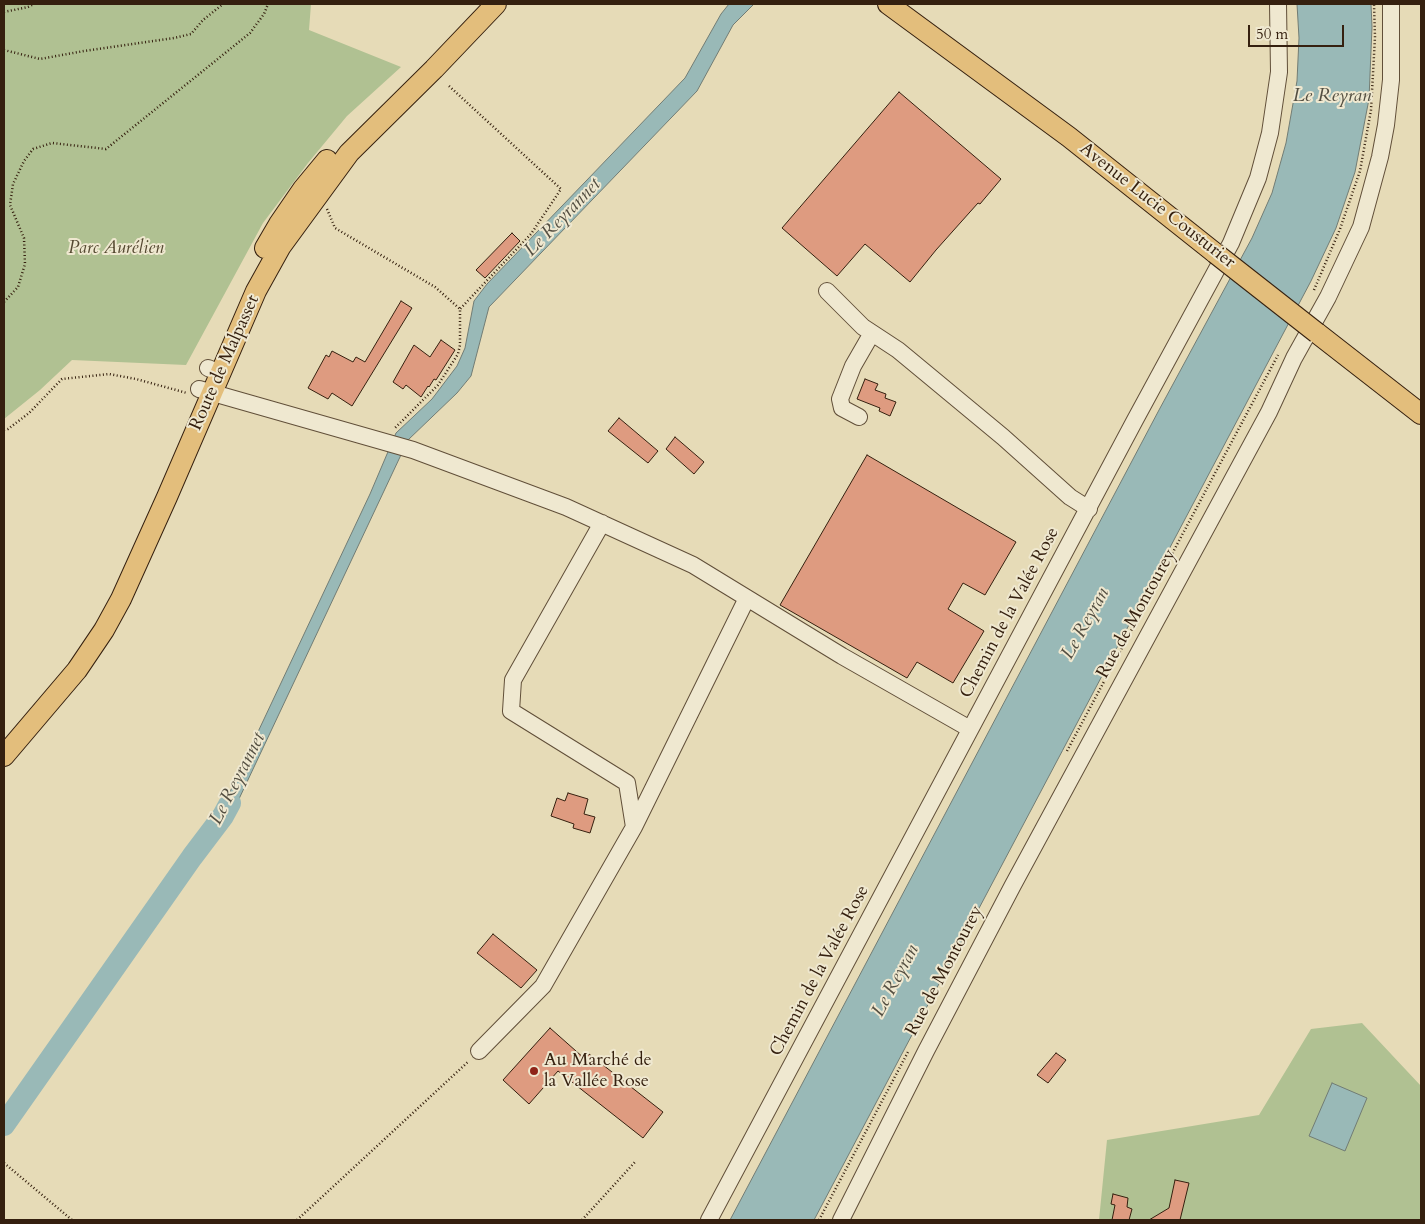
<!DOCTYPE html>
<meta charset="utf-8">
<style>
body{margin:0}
#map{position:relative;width:1425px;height:1224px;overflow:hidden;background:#e6dbb7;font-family:Cardo,serif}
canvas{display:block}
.frame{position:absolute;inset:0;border:5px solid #35200f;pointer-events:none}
.scale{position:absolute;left:1248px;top:25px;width:96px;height:22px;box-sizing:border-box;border:2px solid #35200f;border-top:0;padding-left:6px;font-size:15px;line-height:18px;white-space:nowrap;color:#35200f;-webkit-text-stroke:4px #efe8d0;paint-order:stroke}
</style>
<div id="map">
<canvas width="1425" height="1224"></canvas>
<div class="frame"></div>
<div class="scale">50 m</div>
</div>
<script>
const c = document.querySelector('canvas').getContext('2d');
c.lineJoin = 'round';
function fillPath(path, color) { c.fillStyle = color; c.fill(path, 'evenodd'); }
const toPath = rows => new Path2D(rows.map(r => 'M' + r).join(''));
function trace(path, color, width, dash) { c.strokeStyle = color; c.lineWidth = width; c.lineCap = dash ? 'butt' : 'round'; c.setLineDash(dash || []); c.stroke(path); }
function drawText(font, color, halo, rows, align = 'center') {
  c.font = font + ' Cardo,serif'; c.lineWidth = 4; c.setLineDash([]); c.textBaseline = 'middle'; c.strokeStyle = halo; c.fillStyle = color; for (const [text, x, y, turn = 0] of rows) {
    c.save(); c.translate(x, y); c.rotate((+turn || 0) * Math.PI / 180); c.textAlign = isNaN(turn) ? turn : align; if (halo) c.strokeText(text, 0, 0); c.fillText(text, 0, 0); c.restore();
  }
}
const green = toPath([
 [4,4,311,4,309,30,401,67,347,116,308,163,263,223,186,365,72,360,40,390,4,419],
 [1362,1023,1421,1086,1421,1220,1099,1220,1107,1140,1259,1115,1311,1029]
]);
const water = toPath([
 [729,4,754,4,733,25,697,91,489,307,471,376,457,393,408,440,230,818,216,830,210,825,218,818,240,770,370,494,396,433,432,399,457,366,465,348,474,301,487,284,685,78,721,14,729,4],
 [1297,4,1371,4,1372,27,1369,99,1355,172,1336,228,1311,281,814,1220,730,1220,1159,410,1252,238,1272,193,1286,143,1297,81,1299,38,1297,4],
 [1332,1083,1367,1098,1345,1151,1309,1136,1332,1083]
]);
const river = toPath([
 [4,1125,192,857,223,816,230,803]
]);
const building = toPath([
 [899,92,1001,179,980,204,978,203,936,250,910,282,865,244,837,276,782,228,899,92],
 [512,233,520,241,485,278,476,270,512,233],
 [401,301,412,308,352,406,332,393,328,399,308,388,326,355,329,357,332,351,353,362,356,357,365,362,401,301],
 [441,340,455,350,436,380,434,379,429,387,428,386,421,397,406,385,403,389,393,382,414,345,430,357,441,340],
 [865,379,878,384,875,390,886,394,885,398,896,402,890,416,879,411,880,408,857,399,865,379],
 [619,418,658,451,648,463,608,431,619,418],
 [675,437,704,462,694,474,666,449,675,437],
 [867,455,1016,542,985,595,963,583,948,609,984,631,953,683,917,662,907,678,780,605,867,455],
 [568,793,588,799,584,814,595,817,590,833,573,828,574,824,551,816,557,798,565,801,568,793],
 [493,934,537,970,521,988,477,953,493,934],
 [550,1028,585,1059,589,1054,663,1112,643,1138,558,1071,529,1104,503,1080,550,1028],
 [1056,1053,1066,1060,1048,1083,1037,1075,1056,1053],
 [1175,1180,1189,1183,1180,1220,1149,1220,1169,1208,1175,1180],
 [1113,1194,1128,1198,1127,1207,1132,1209,1129,1220,1112,1220,1115,1205,1111,1204,1113,1194]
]);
const path = toPath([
 [4,12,28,7,34,4],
 [4,50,40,59,84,51,174,38,191,34,203,20,223,4],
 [449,86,561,189,531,234,460,309],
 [327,209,335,228,435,287,460,309,460,345,458,354,438,385,394,429],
 [1314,290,1340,229,1360,171,1371,110,1375,37,1374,4],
 [4,302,18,287,25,264,24,238,10,205,13,184,24,161,33,149,52,143,106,149,250,33,264,14,268,4],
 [4,430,8,429,29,413,62,379,109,374,136,379,187,393],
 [1067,751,1278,355],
 [4,1163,72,1220],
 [297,1220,469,1061],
 [582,1220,635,1162],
 [819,1220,908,1052]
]);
const minor = toPath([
 [827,291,863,327,898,350,927,374,1003,437,1070,497,1089,509],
 [208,368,220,373],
 [199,389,413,450,566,507,693,565,842,656,970,729],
 [859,417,842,408,840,399,853,366,872,333],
 [602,523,513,680,511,711,627,783,634,827],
 [479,1051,543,986,634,827,747,598],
 [709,1220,1135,420,1231,243,1258,178,1270,133,1279,72,1278,4],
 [841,1220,926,1051,1013,885,1269,412,1294,358,1328,297,1361,227,1380,157,1386,125,1391,80,1391,4]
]);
const major = toPath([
 [888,4,1069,137,1215,253],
 [265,248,279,224,303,189,327,160],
 [1317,333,1421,414],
 [4,756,77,670,104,630,121,599,167,497,256,291,281,246,349,153,434,69,496,4]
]);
const majorBridge = toPath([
 [1215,253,1317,333]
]);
const markers = [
 [534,1071,5,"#8f2418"]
];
const streetNames = [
 ["Avenue Lucie Cousturier",1157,206,38],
 ["Route de Malpasset",225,363,-66],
 ["Chemin de la Valée Rose",1010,613,-62],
 ["Rue de Montourey",1137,614,-61],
 ["Chemin de la Valée Rose",820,971,-62],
 ["Rue de Montourey",945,971,-62]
];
const parkNames = [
 ["Parc Aurélien",116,249]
];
const poiNames = [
 ["Au Marché de",544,1061],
 ["la Vallée Rose",544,1082]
];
const waterNames = [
 ["Le Reyran",1332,97],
 ["Le Reyrannet",563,218,-46],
 ["Le Reyran",1086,624,-61],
 ["Le Reyrannet",238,779,-63],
 ["Le Reyran",896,981,-62]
];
fillPath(green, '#b0c192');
fillPath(water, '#99b9b7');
trace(water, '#717c74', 1);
trace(river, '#99b9b7', 22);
fillPath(building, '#de9b80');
trace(building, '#35200f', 1);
trace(minor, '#614f39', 18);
trace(major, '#35200f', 22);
trace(path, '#35200f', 2.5, [1, 2.5]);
trace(minor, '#efe8d0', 16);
trace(major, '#e3be7c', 20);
trace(majorBridge, '#35200f', 22, []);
trace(majorBridge, '#e3be7c', 20);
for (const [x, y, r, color] of markers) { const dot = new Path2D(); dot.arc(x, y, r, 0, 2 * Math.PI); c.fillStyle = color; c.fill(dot); trace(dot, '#efe8d0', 2); }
drawText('18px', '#35200f', '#efe8d0', streetNames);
drawText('italic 18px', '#544830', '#efe8d0', parkNames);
drawText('18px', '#35200f', '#efe8d0', poiNames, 'left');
drawText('italic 19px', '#534e41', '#efe8d0', waterNames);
</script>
